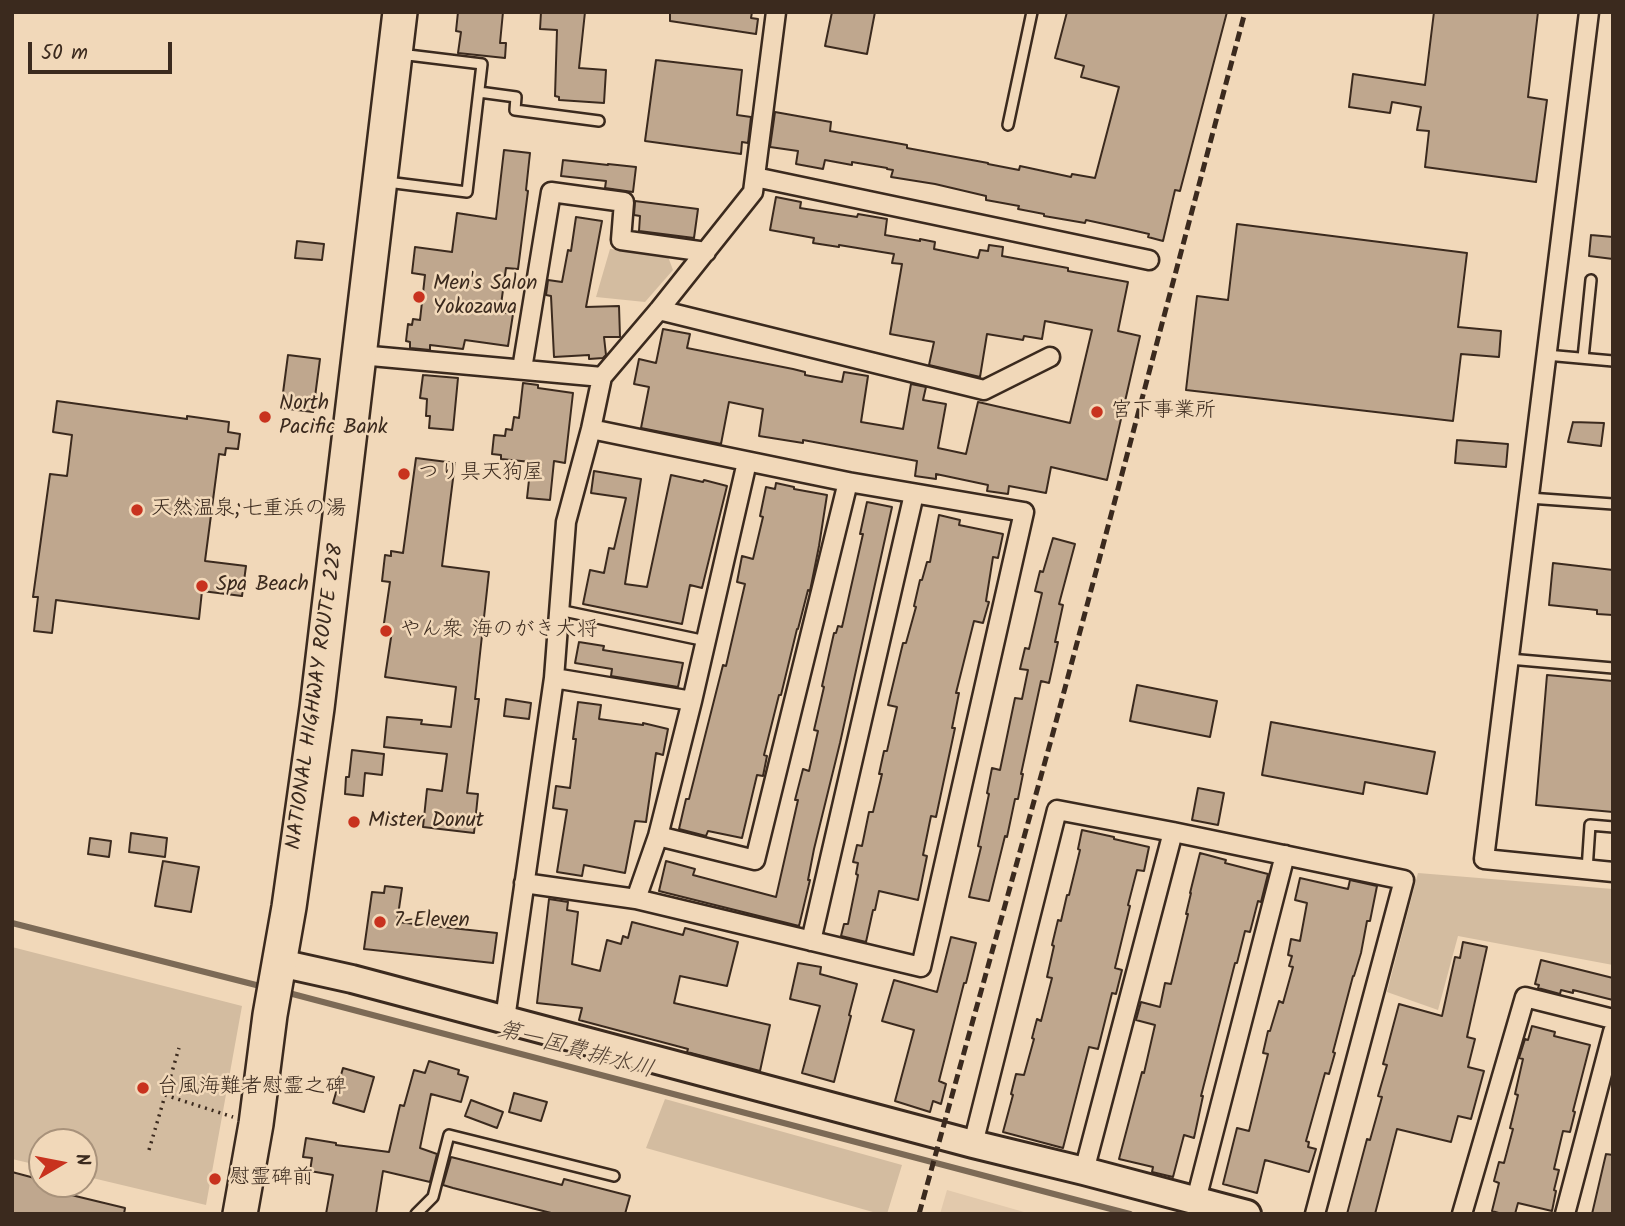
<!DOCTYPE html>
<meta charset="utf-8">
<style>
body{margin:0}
#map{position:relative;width:1625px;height:1226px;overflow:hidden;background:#f1d8b9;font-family:Kalam,sans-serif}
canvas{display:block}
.frame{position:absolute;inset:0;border:14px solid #3b2a1e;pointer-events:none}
.north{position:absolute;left:28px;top:1128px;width:70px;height:70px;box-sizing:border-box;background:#f1d8b9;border:2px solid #a8927b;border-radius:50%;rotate:80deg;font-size:19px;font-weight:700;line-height:28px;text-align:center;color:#3b2a1e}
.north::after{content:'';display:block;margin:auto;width:24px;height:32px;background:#c8321e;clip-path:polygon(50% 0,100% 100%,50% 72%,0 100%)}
.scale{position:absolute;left:28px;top:42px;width:144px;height:32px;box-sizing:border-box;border:4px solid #3b2a1e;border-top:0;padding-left:9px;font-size:21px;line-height:24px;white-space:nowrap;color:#3b2a1e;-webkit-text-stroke:5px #f1d8b9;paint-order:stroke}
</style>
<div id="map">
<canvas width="1625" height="1226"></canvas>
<div class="frame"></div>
<div class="north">N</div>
<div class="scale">50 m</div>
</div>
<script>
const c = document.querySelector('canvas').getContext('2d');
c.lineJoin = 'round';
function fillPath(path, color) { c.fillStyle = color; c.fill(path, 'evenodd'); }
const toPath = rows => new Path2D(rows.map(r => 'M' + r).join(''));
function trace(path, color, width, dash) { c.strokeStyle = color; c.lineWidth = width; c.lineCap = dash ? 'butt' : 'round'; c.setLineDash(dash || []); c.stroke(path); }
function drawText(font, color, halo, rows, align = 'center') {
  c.font = font + ' Kalam,"Klee One",sans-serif'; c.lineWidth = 5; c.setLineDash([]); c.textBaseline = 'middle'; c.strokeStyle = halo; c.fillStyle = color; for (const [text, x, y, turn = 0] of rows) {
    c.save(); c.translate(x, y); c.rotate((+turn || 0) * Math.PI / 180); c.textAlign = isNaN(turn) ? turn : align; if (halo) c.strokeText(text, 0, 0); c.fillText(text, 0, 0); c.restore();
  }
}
const built = toPath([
 [947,1190,1031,1214,940,1214]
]);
const green = toPath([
 [610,249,667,254,673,270,645,302,596,297],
 [1418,873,1613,889,1613,965,1458,936,1438,1010,1387,992],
 [12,947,242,1006,206,1205,84,1176,84,1142,42,1142,42,1166,12,1159],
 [665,1099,902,1165,887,1214,880,1214,646,1148]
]);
const stream = toPath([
 [12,923,264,987],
 [285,992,1130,1214]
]);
const building = toPath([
 [458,12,503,12,500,43,506,43,505,58,458,53,461,32,456,31,458,12],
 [541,12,585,12,579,68,606,70,604,103,559,100,559,97,555,96,557,30,540,29,541,12],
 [670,12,752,12,751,18,758,19,756,34,670,21,670,12],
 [832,12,875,12,867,54,825,46,832,12],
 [1067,12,1227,12,1180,191,1175,190,1163,241,1148,237,1149,234,1123,228,1086,220,1085,223,1044,216,1044,214,1018,209,1019,206,986,200,986,196,935,184,891,177,893,170,887,169,887,168,852,162,852,165,825,160,823,169,796,164,798,151,770,147,775,112,831,122,830,131,907,145,907,148,988,163,988,164,1019,170,1020,166,1071,177,1072,174,1095,178,1119,87,1081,77,1084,66,1055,58,1067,12],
 [1434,12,1538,12,1528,97,1547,100,1536,182,1425,167,1429,131,1417,130,1421,107,1392,102,1390,113,1349,107,1353,74,1425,85,1434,12],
 [656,60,742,70,737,115,751,117,748,143,742,142,741,154,645,141,656,60],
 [504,150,530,153,526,190,528,191,518,269,506,268,500,312,513,314,508,346,465,340,463,349,430,345,430,350,410,348,410,342,406,341,408,324,412,325,413,319,420,320,425,275,412,273,415,247,452,252,457,213,496,219,504,150],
 [563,160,608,165,608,164,636,167,633,192,605,188,606,181,561,176,563,160],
 [776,197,801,202,800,208,857,217,858,214,887,219,885,235,920,241,920,239,935,242,934,249,978,258,980,250,988,251,989,245,1003,247,1002,256,1068,268,1068,271,1128,282,1118,331,1140,336,1107,480,1051,467,1046,493,1009,486,1008,494,987,491,988,485,936,474,936,479,915,476,917,461,803,440,803,443,759,436,763,409,729,402,721,444,641,428,649,387,634,384,639,359,656,363,663,329,690,334,687,348,793,369,805,372,805,375,842,382,844,372,868,376,861,422,903,429,911,384,926,387,923,400,946,404,938,448,966,454,978,402,1070,423,1092,330,1045,321,1042,339,1024,336,1023,340,987,334,980,377,929,365,934,342,890,334,902,264,892,263,894,254,839,245,839,247,813,243,814,238,770,230,776,197],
 [635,201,698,209,694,238,639,231,640,216,634,215,635,201],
 [576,217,602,221,586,307,619,306,620,337,604,337,606,355,603,358,589,359,589,355,554,357,551,296,546,295,548,280,562,282,568,250,571,251,576,217],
 [1237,224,1467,253,1458,327,1501,331,1499,357,1461,354,1453,421,1186,390,1197,296,1228,300,1237,224],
 [1591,235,1613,237,1613,259,1589,256,1591,235],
 [297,241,324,244,322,260,295,258,297,241],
 [288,355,320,359,313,412,281,408,288,355],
 [423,375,458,378,453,430,429,428,430,416,426,416,427,399,420,398,423,375],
 [523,383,538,385,538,388,573,393,565,463,554,461,550,500,527,498,531,462,501,459,501,455,492,454,494,435,505,436,506,429,512,430,514,417,519,418,523,383],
 [57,401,187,419,187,416,229,422,228,432,240,434,238,449,226,448,225,455,219,454,205,561,246,566,242,596,202,591,199,619,56,600,52,633,34,631,38,597,33,597,50,474,67,476,72,435,53,432,57,401],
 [1573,422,1604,423,1601,446,1568,442,1573,422],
 [1457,440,1508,444,1506,467,1455,463,1457,440],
 [416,458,455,463,442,566,489,572,475,699,479,699,467,793,478,794,474,833,423,827,427,789,442,791,447,754,384,747,387,717,422,720,421,724,451,727,456,687,385,677,392,631,383,630,390,582,382,581,385,555,391,556,391,551,403,553,416,458],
 [594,471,641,479,625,584,647,587,671,475,703,482,704,480,727,486,702,588,690,585,682,624,583,604,590,570,604,573,609,548,614,549,626,498,591,493,594,471],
 [776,483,794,487,794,489,827,495,819,546,810,591,808,590,798,629,797,629,781,695,779,695,764,755,767,756,763,776,757,775,742,838,708,831,706,836,679,829,686,799,689,799,723,665,726,666,745,584,737,582,742,556,753,559,763,517,760,516,766,487,775,489,776,483],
 [867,502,892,507,840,743,814,849,808,880,810,880,799,926,659,891,666,861,695,869,693,875,776,897,798,800,795,800,803,769,809,771,818,731,814,730,824,687,822,686,834,633,836,633,838,626,842,627,863,534,860,534,867,502],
 [939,515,960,520,959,525,1003,534,998,558,993,557,986,601,989,602,983,623,974,621,956,693,959,693,952,728,955,728,936,817,931,816,923,855,927,856,918,900,879,891,875,910,873,910,866,942,841,936,844,924,848,924,858,875,856,874,858,863,853,862,857,845,862,846,869,812,873,812,882,774,879,774,884,751,887,751,897,707,888,705,903,643,906,643,916,607,914,606,920,580,922,580,927,562,930,562,939,515],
 [1053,538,1075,544,1059,604,1063,605,1055,642,1058,642,1049,683,1041,681,1021,774,1023,774,1018,799,1015,799,1007,837,1005,836,989,901,969,897,981,847,978,846,989,794,987,793,992,768,1000,770,1015,698,1022,699,1028,670,1020,669,1025,648,1029,649,1042,593,1035,591,1040,571,1043,572,1053,538],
 [1553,563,1613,570,1613,615,1597,614,1597,610,1549,605,1553,563],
 [579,642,604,646,603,650,683,663,678,687,611,676,612,669,575,663,579,642],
 [1547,675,1613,681,1613,812,1536,805,1547,675],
 [1137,685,1217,701,1210,737,1130,721,1137,685],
 [506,699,531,703,529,719,504,716,506,699],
 [578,702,601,705,599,719,643,725,643,723,668,729,663,755,656,753,646,822,635,821,625,873,584,865,582,876,557,872,567,810,553,808,556,786,570,788,576,739,573,739,578,702],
 [1271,722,1435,752,1427,794,1365,782,1363,794,1262,775,1271,722],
 [352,750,384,754,382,775,365,773,363,796,345,794,346,777,349,777,352,750],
 [1198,788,1224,793,1218,825,1192,820,1198,788],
 [1082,830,1114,837,1114,839,1149,847,1144,871,1137,870,1128,905,1130,906,1115,968,1122,970,1116,994,1112,993,1098,1049,1089,1047,1063,1148,1003,1132,1013,1095,1011,1094,1016,1074,1024,1075,1034,1039,1032,1038,1037,1019,1041,1021,1052,978,1047,977,1054,946,1052,945,1058,920,1061,921,1067,895,1069,895,1080,850,1078,849,1082,830],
 [131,833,167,838,165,857,129,852,131,833],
 [90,838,111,841,109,857,88,854,90,838],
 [1200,853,1226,860,1225,863,1268,874,1261,902,1258,901,1250,932,1245,931,1237,963,1235,963,1201,1096,1203,1096,1194,1138,1184,1135,1173,1177,1152,1172,1153,1167,1119,1159,1142,1072,1144,1073,1155,1025,1136,1020,1141,1002,1160,1007,1165,983,1171,984,1188,914,1186,914,1191,893,1190,893,1200,853],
 [163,861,199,867,191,912,155,906,163,861],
 [1300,878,1348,889,1350,880,1377,886,1370,921,1367,921,1361,953,1354,976,1353,976,1333,1052,1335,1053,1329,1074,1325,1073,1306,1141,1309,1142,1308,1147,1316,1149,1309,1172,1265,1160,1257,1193,1223,1184,1237,1128,1249,1131,1268,1054,1263,1053,1268,1031,1270,1031,1279,1001,1283,1003,1293,967,1289,966,1292,956,1288,955,1291,939,1300,941,1307,903,1295,900,1300,878],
 [385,886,402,888,397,922,497,933,493,963,364,949,372,892,384,893,385,886],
 [549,899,568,902,567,910,578,912,572,964,600,971,607,940,621,944,623,936,628,938,632,922,683,935,685,928,738,942,727,986,680,976,674,1003,770,1025,760,1071,687,1052,688,1049,579,1020,582,1008,537,1003,549,899],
 [951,937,976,943,966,983,964,983,939,1081,946,1084,941,1104,933,1101,930,1112,895,1101,914,1030,882,1021,894,980,937,992,951,937],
 [1463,942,1487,947,1467,1037,1475,1039,1468,1067,1484,1071,1471,1119,1458,1116,1451,1142,1397,1129,1375,1214,1347,1214,1367,1139,1370,1140,1382,1097,1378,1096,1387,1065,1383,1064,1399,1004,1442,1016,1455,957,1460,958,1463,942],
 [1541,960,1613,978,1613,1000,1573,990,1573,993,1561,990,1560,994,1538,988,1539,985,1535,984,1541,960],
 [798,963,821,967,820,974,857,984,849,1015,851,1016,834,1082,802,1073,820,1006,790,999,798,963],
 [1532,1026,1555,1032,1554,1036,1590,1045,1573,1111,1575,1112,1570,1132,1563,1131,1554,1169,1559,1170,1554,1190,1556,1191,1552,1211,1518,1203,1515,1214,1502,1214,1492,1211,1499,1183,1494,1181,1499,1162,1504,1163,1513,1129,1510,1128,1518,1095,1515,1094,1523,1059,1519,1058,1525,1039,1528,1040,1532,1026],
 [429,1061,459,1070,458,1074,468,1077,461,1102,431,1094,420,1148,437,1154,430,1182,383,1171,376,1214,326,1214,333,1175,310,1171,312,1158,303,1157,306,1138,336,1143,336,1145,389,1152,400,1105,404,1106,414,1070,425,1073,429,1061],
 [343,1068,374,1077,364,1112,333,1103,343,1068],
 [514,1093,547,1102,541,1121,509,1112,514,1093],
 [471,1100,503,1112,497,1128,465,1116,471,1100],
 [1606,1154,1613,1155,1613,1214,1592,1214,1606,1154],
 [451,1157,562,1185,564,1179,630,1196,625,1214,555,1214,453,1188,443,1185,451,1157],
 [12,1172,42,1180,42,1184,60,1184,69,1186,67,1194,125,1208,124,1214,12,1214,12,1172]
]);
const path = toPath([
 [165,1095,233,1117],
 [149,1150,179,1048]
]);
const lane = toPath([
 [479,92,516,97,515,110,599,121],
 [1008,125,1032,12],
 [387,182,467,192,482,64,400,54],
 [1546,355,1613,361],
 [1583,358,1591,280],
 [1529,498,1613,504],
 [559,610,706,641],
 [1509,659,1613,668],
 [1587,870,1590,825,1613,827],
 [416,1214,433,1197,449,1135,614,1176]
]);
const street = toPath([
 [1589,12,1484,859,1613,872],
 [755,177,1149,260],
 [659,310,984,390,1050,357],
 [360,355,602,377],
 [522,369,551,192,624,202,621,240,706,252],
 [554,678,692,701],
 [658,836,755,860,848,482],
 [524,883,636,899,921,967,1024,512,848,482,591,429],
 [636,899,658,836,692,701,747,462],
 [811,941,914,494],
 [505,1019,554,678,566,522,591,429,602,377,659,310,753,192,776,12],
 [973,1144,1057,810,1173,832,1404,880,1315,1214],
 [1084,1171,1173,832],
 [1196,1200,1285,855],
 [1462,1214,1525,997,1613,1019],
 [1565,1214,1613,1032]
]);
const secondary = toPath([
 [280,963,352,979,973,1144,1084,1171,1247,1214]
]);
const highway = toPath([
 [240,1214,256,1124,270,1015,289,907,317,708,400,12]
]);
const rail = toPath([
 [919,1214,1053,733,1245,12]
]);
const markers = [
 [419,297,7,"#c8321e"],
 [1097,412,7,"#c8321e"],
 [265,417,7,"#c8321e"],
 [404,474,7,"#c8321e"],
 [137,510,7,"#c8321e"],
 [202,586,7,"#c8321e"],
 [386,631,7,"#c8321e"],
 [354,822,7,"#c8321e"],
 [380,922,7,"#c8321e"],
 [143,1088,7,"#c8321e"],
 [215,1179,7,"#c8321e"]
];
const poiNames = [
 ["Men's Salon",433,285],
 ["Yokozawa",433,309],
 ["North",279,405],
 ["Pacific Bank",279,429],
 ["宮下事業所",1111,412],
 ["つり具天狗屋",418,474],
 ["天然温泉;七重浜の湯",151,510],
 ["Spa Beach",216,586],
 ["やん衆 海のがき大将",400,631],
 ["Mister Donut",368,822],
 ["7-Eleven",394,922],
 ["台風海難者慰霊之碑",157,1088],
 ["慰霊碑前",229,1179]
];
const streetNames = [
 ["NATIONAL HIGHWAY ROUTE 228",317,697,-82]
];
const waterNames = [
 ["第一国費排水川",575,1052,15]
];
fillPath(built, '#e2c9ac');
fillPath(green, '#d3bca0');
trace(stream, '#7c6a56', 6);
fillPath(building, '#bfa78e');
trace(building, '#3b2a1e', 2);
trace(lane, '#3b2a1e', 14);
trace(street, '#3b2a1e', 23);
trace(secondary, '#3b2a1e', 32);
trace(highway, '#3b2a1e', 38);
trace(path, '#3b2a1e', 3.5, [2, 5]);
trace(lane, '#f1d8b9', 9);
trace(street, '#f1d8b9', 18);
trace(secondary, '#f1d8b9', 26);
trace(highway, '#f1d8b9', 33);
trace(rail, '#3b2a1e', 5, [10, 5]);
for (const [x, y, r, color] of markers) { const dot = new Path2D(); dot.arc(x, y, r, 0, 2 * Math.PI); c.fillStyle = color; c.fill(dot); trace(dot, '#f1d8b9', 2.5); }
drawText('21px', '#3b2a1e', '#f1d8b9', poiNames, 'left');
drawText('21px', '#3b2a1e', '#f1d8b9', streetNames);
drawText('italic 23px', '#564436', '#f1d8b9', waterNames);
</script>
